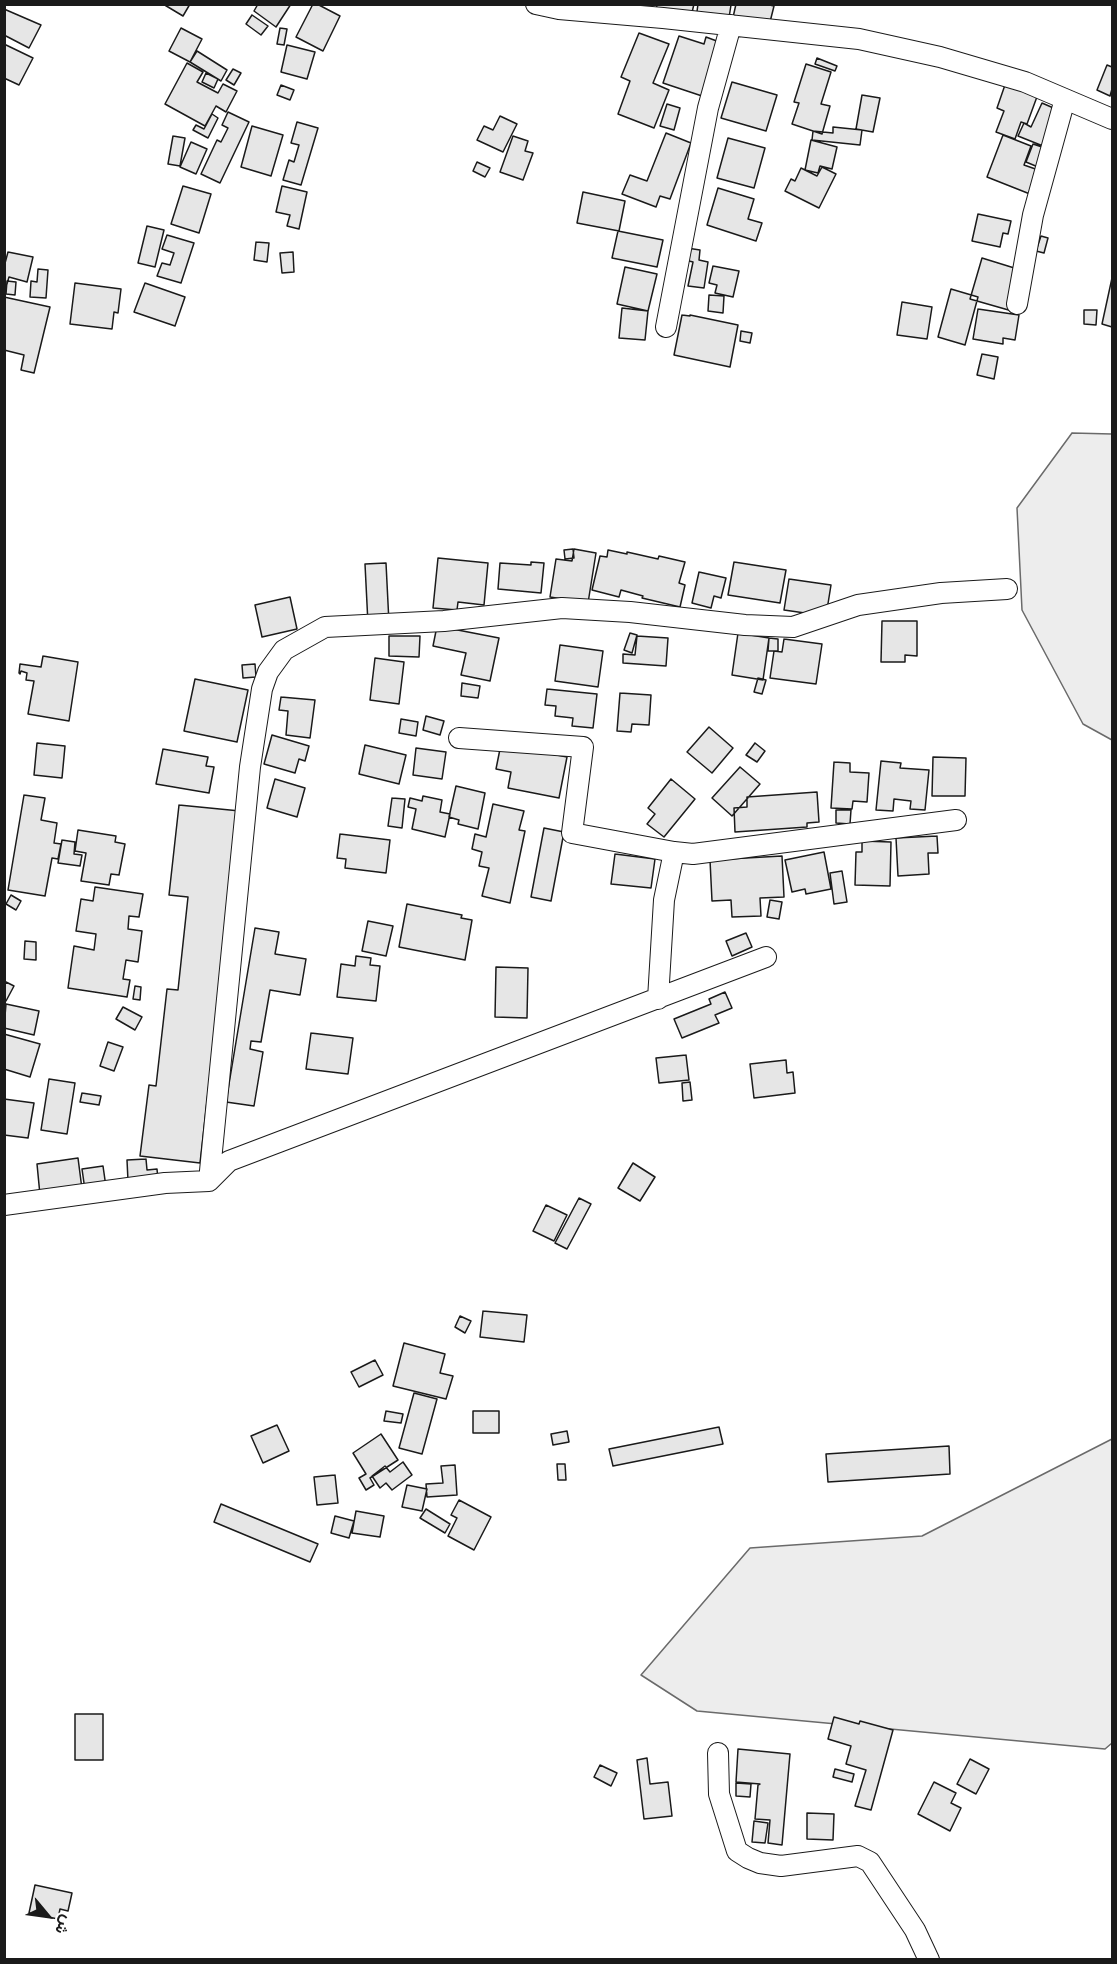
<!DOCTYPE html>
<meta charset="utf-8">
<style>
body{margin:0}
#map{position:relative;width:1117px;height:1964px;overflow:hidden;background:#fff;font-family:Poppins,Vazirmatn,sans-serif}
canvas{display:block}
.frame{position:absolute;inset:0;border:6px solid #1a1a1a;pointer-events:none}
.north{position:absolute;left:18px;top:1886px;width:60px;height:60px;-webkit-text-stroke:4px #fff;paint-order:stroke;rotate:119deg;font-size:16px;font-weight:700;line-height:24px;text-align:center;color:#1a1a1a}
.north::after{content:'';display:block;margin:auto;width:21px;height:27px;background:#1a1a1a;clip-path:polygon(50% 0,100% 100%,50% 72%,0 100%)}
</style>
<div id="map">
<canvas width="1117" height="1964"></canvas>
<div class="frame"></div>
<div class="north">ش</div>
</div>
<script>
const c = document.querySelector('canvas').getContext('2d');
c.lineJoin = 'round';
function fillPath(path, color) { c.fillStyle = color; c.fill(path, 'evenodd'); }
const toPath = rows => new Path2D(rows.map(r => 'M' + r).join(''));
function trace(path, color, width, dash) { c.strokeStyle = color; c.lineWidth = width; c.lineCap = dash ? 'butt' : 'round'; c.setLineDash(dash || []); c.stroke(path); }
const built = toPath([
 [1072,433,1112,434,1112,740,1083,724,1022,610,1017,508,1072,433],
 [1112,1439,1112,1743,1105,1749,697,1711,641,1675,750,1548,922,1536,1112,1439]
]);
const building = toPath([
 [163,4,190,4,183,16,163,4],
 [258,4,291,4,276,27,254,11,258,4],
 [313,4,317,4,340,16,323,51,296,37,313,4],
 [657,4,694,4,690,21,656,13,657,4],
 [698,4,731,5,728,24,696,19,698,4],
 [736,4,765,4,774,6,768,30,732,22,736,4],
 [4,9,41,25,29,48,4,35,4,9],
 [252,15,268,26,261,35,246,24,252,15],
 [181,28,202,39,190,62,169,51,181,28],
 [280,28,287,29,284,45,277,44,280,28],
 [639,33,669,44,653,83,669,90,654,128,618,114,630,81,621,77,639,33],
 [679,36,704,44,706,37,722,43,705,97,663,83,679,36],
 [4,44,33,58,19,85,4,78,4,44],
 [287,45,315,52,307,79,281,72,287,45],
 [197,51,227,70,221,81,190,62,197,51],
 [817,58,837,66,835,71,815,64,817,58],
 [187,63,203,72,197,82,218,93,223,84,237,91,226,112,216,106,205,126,165,104,187,63],
 [806,64,831,72,821,104,830,106,822,134,792,124,799,103,794,102,806,64],
 [1107,65,1112,67,1112,89,1110,96,1097,90,1107,65],
 [233,69,241,73,234,85,226,80,233,69],
 [206,73,218,79,214,88,202,82,206,73],
 [732,82,777,95,766,131,721,118,732,82],
 [1006,82,1038,94,1027,124,1021,122,1015,139,996,132,1004,111,997,108,1006,82],
 [281,85,294,90,290,100,277,95,281,85],
 [862,95,880,98,873,132,856,129,862,95],
 [1042,103,1058,110,1043,146,1018,136,1024,123,1031,127,1042,103],
 [667,104,680,108,674,130,660,126,667,104],
 [228,112,249,122,220,183,201,174,217,140,221,142,228,128,222,125,228,112],
 [212,114,218,118,208,138,193,130,196,125,204,129,212,114],
 [500,116,517,124,503,152,477,140,484,126,493,130,500,116],
 [297,122,318,128,301,185,283,180,289,160,294,162,299,145,291,143,297,122],
 [252,126,283,135,271,176,241,167,252,126],
 [833,127,862,130,860,145,812,140,813,131,833,133,833,127],
 [666,133,691,143,670,199,660,196,656,207,622,194,630,175,647,181,666,133],
 [1003,135,1031,146,1024,165,1044,172,1035,196,987,177,1003,135],
 [173,136,185,138,180,166,168,164,173,136],
 [513,136,528,141,525,151,533,153,523,180,500,172,513,136],
 [728,138,765,148,754,188,717,178,728,138],
 [811,140,837,147,832,169,820,166,818,173,805,170,811,140],
 [191,142,207,149,196,174,180,167,191,142],
 [1033,144,1045,148,1038,167,1026,162,1033,144],
 [477,162,490,168,485,177,473,171,477,162],
 [822,167,836,174,819,208,785,191,791,179,795,181,801,168,817,176,822,167],
 [183,186,211,194,199,233,171,224,183,186],
 [282,186,307,192,299,229,287,226,290,215,276,212,282,186],
 [718,188,754,199,748,219,762,223,756,241,707,225,718,188],
 [583,192,625,201,619,231,577,223,583,192],
 [978,214,1011,221,1008,234,1003,233,1000,247,972,241,978,214],
 [147,226,164,230,155,267,138,263,147,226],
 [618,231,663,240,657,267,612,258,618,231],
 [167,235,194,243,181,283,157,276,162,263,170,265,174,253,162,249,167,235],
 [1041,236,1048,238,1044,253,1036,251,1041,236],
 [256,242,269,243,267,262,254,260,256,242],
 [687,248,700,250,699,260,708,262,704,288,688,286,693,262,685,260,687,248],
 [8,252,33,257,27,282,9,277,4,294,4,267,8,252],
 [293,252,294,272,282,273,280,253,293,252],
 [982,258,1024,271,1012,311,970,299,982,258],
 [713,266,739,271,733,297,715,293,717,285,709,283,713,266],
 [625,267,657,274,648,311,617,304,625,267],
 [38,269,48,270,46,298,30,297,31,281,37,282,38,269],
 [1112,278,1112,327,1102,324,1112,278],
 [7,281,16,282,15,295,6,294,7,281],
 [75,283,121,289,118,313,114,312,112,329,70,324,75,283],
 [145,283,185,297,175,326,134,312,145,283],
 [951,289,978,297,965,345,938,337,951,289],
 [709,295,724,296,723,313,708,311,709,295],
 [4,297,50,307,34,373,21,370,24,355,4,350,4,297],
 [902,302,932,307,927,339,897,335,902,302],
 [622,308,648,311,645,340,619,338,622,308],
 [978,309,1019,315,1015,340,1003,338,1003,344,973,339,978,309],
 [1084,310,1097,310,1096,325,1084,324,1084,310],
 [682,315,690,316,690,315,738,325,730,367,674,355,682,315],
 [741,331,752,333,750,343,740,341,741,331],
 [982,354,998,357,994,379,977,375,982,354],
 [573,549,574,558,565,559,564,550,573,549],
 [574,549,596,553,588,603,550,597,556,559,572,561,574,549],
 [608,550,627,554,627,552,658,559,659,556,685,562,679,583,685,585,680,607,642,598,643,596,621,590,619,597,592,590,600,556,607,557,608,550],
 [438,558,488,563,484,605,458,602,457,610,433,608,438,558],
 [531,562,544,563,541,593,498,589,500,563,531,565,531,562],
 [734,562,786,570,780,603,728,595,734,562],
 [386,563,389,623,368,624,365,564,386,563],
 [699,572,726,578,721,598,714,596,711,608,692,603,699,572],
 [789,579,831,585,826,616,784,610,789,579],
 [290,597,297,629,262,637,255,605,290,597],
 [882,621,917,621,917,656,905,655,905,662,881,662,882,621],
 [437,626,499,638,490,681,461,675,466,653,433,646,437,626],
 [630,633,637,635,632,653,624,650,630,633],
 [738,633,769,638,763,680,732,675,738,633],
 [389,636,420,636,419,657,389,656,389,636],
 [637,636,668,638,666,666,623,663,623,654,635,655,637,636],
 [769,638,778,639,778,651,768,651,769,638],
 [784,639,822,644,816,684,770,678,774,651,782,652,784,639],
 [560,645,603,651,598,687,555,681,560,645],
 [43,656,78,662,69,721,28,714,34,681,26,680,27,673,21,671,20,674,19,673,20,664,41,667,43,656],
 [375,658,404,662,399,704,370,700,375,658],
 [255,664,256,677,243,678,242,665,255,664],
 [758,678,766,680,762,694,754,692,758,678],
 [195,679,248,690,237,742,184,731,195,679],
 [462,683,480,686,478,698,461,696,462,683],
 [547,689,597,694,593,728,572,726,573,718,555,716,556,706,545,705,547,689],
 [620,693,651,695,649,725,632,724,631,732,617,731,620,693],
 [281,697,315,700,310,738,286,735,288,711,279,710,281,697],
 [426,716,444,721,440,735,423,730,426,716],
 [401,719,418,722,416,736,399,733,401,719],
 [709,727,733,748,712,773,687,752,709,727],
 [272,735,309,746,305,761,299,759,295,773,264,764,272,735],
 [37,743,65,746,62,778,34,775,37,743],
 [755,743,765,751,757,762,746,755,755,743],
 [501,744,567,757,559,798,508,788,511,772,496,769,501,744],
 [365,745,406,755,399,784,359,774,365,745],
 [416,748,446,752,442,779,413,775,416,748],
 [163,749,208,757,206,766,214,767,209,793,156,784,163,749],
 [933,757,966,758,965,796,932,796,933,757],
 [881,761,901,763,900,768,929,770,925,810,910,809,911,801,894,799,893,811,876,810,881,761],
 [834,762,850,763,850,772,869,773,867,802,853,801,852,809,831,808,834,762],
 [740,767,760,784,732,816,712,798,740,767],
 [275,779,305,788,297,817,267,808,275,779],
 [671,779,695,799,664,837,647,824,655,814,648,808,671,779],
 [456,786,485,793,478,829,458,824,459,820,449,817,456,786],
 [817,792,819,822,807,823,807,827,735,832,734,808,747,807,747,797,817,792],
 [24,795,45,798,41,820,57,823,54,843,61,844,58,859,52,858,45,896,8,890,24,795],
 [423,796,442,800,440,812,450,814,445,837,412,829,416,809,408,807,410,798,422,801,423,796],
 [392,798,405,799,402,828,388,826,392,798],
 [493,804,524,811,519,830,525,831,510,903,482,896,489,868,479,866,482,852,472,849,475,834,486,837,493,804],
 [179,805,240,811,200,1163,140,1156,149,1085,156,1086,167,989,178,990,188,897,169,895,179,805],
 [836,810,851,810,850,824,836,823,836,810],
 [544,828,564,832,551,901,531,897,544,828],
 [78,830,116,836,115,842,125,844,119,875,111,874,109,885,81,881,86,853,75,851,78,830],
 [340,834,390,840,386,873,345,868,346,859,337,858,340,834],
 [937,836,938,853,928,853,929,874,898,876,896,838,937,836],
 [62,840,75,842,74,854,82,855,80,866,58,863,62,840],
 [862,841,891,842,890,886,855,885,856,852,862,852,862,841],
 [824,852,831,889,806,894,805,889,792,892,785,860,824,852],
 [615,854,655,859,651,888,611,884,615,854],
 [782,856,784,897,760,898,761,916,732,917,731,900,712,901,710,860,782,856],
 [842,871,847,902,834,904,830,873,842,871],
 [95,887,143,894,139,917,129,916,128,929,142,931,138,962,126,960,123,979,130,980,127,997,68,988,74,946,94,950,96,934,76,931,81,899,93,901,95,887],
 [11,895,21,901,16,910,6,904,11,895],
 [770,900,782,902,779,919,767,917,770,900],
 [407,904,462,915,461,918,472,920,465,960,399,947,407,904],
 [368,921,393,926,386,956,362,951,368,921],
 [255,928,279,932,275,954,306,959,300,995,270,990,261,1042,251,1041,250,1049,263,1052,254,1106,226,1102,255,928],
 [746,933,752,947,732,956,726,941,746,933],
 [25,941,36,942,36,960,24,959,25,941],
 [356,956,371,958,370,965,380,966,376,1001,337,997,341,964,355,966,356,956],
 [496,967,528,968,527,1018,495,1017,496,967],
 [6,982,14,986,6,1001,4,1000,4,986,6,982],
 [135,986,141,987,140,1000,133,999,135,986],
 [725,992,732,1008,715,1015,719,1023,682,1038,674,1019,711,1004,709,999,725,992],
 [6,1004,39,1011,34,1035,4,1028,6,1004],
 [123,1007,142,1017,135,1030,116,1019,123,1007],
 [311,1033,353,1038,348,1074,306,1069,311,1033],
 [4,1034,40,1044,30,1077,4,1069,4,1034],
 [108,1042,123,1047,114,1071,100,1066,108,1042],
 [686,1055,689,1080,659,1083,656,1058,686,1055],
 [786,1060,787,1073,793,1072,795,1093,754,1098,750,1064,786,1060],
 [49,1079,75,1083,67,1134,41,1130,49,1079],
 [690,1082,692,1100,683,1101,682,1083,690,1082],
 [82,1093,101,1096,99,1105,80,1102,82,1093],
 [4,1099,34,1103,28,1138,4,1135,4,1099],
 [78,1158,82,1189,40,1195,37,1164,78,1158],
 [146,1159,147,1170,157,1169,158,1180,128,1181,127,1160,146,1159],
 [633,1163,655,1177,640,1201,618,1188,633,1163],
 [103,1166,106,1187,85,1190,82,1169,103,1166],
 [579,1198,591,1204,567,1249,555,1243,579,1198],
 [546,1205,567,1215,554,1241,533,1231,546,1205],
 [483,1311,527,1315,524,1342,480,1337,483,1311],
 [460,1316,471,1321,465,1333,455,1327,460,1316],
 [404,1343,445,1354,440,1373,453,1376,446,1399,393,1386,404,1343],
 [375,1360,383,1375,359,1387,351,1372,375,1360],
 [414,1393,437,1399,422,1454,399,1448,414,1393],
 [386,1411,403,1414,401,1423,384,1421,386,1411],
 [473,1411,499,1411,499,1433,473,1433,473,1411],
 [277,1425,289,1451,263,1463,251,1436,277,1425],
 [719,1427,723,1444,613,1466,609,1449,719,1427],
 [567,1431,569,1442,553,1445,551,1434,567,1431],
 [381,1434,398,1460,370,1478,374,1485,366,1490,359,1478,366,1474,353,1453,381,1434],
 [949,1446,950,1474,828,1482,826,1454,949,1446],
 [403,1462,412,1475,392,1490,386,1483,380,1488,372,1476,385,1466,390,1472,403,1462],
 [557,1464,565,1464,566,1480,558,1480,557,1464],
 [455,1465,457,1495,427,1497,426,1484,443,1483,441,1466,455,1465],
 [335,1475,338,1503,317,1505,314,1477,335,1475],
 [407,1485,427,1489,422,1511,402,1507,407,1485],
 [459,1500,491,1517,474,1550,448,1536,457,1518,451,1515,459,1500],
 [221,1504,318,1544,310,1562,214,1522,221,1504],
 [426,1509,450,1524,445,1533,420,1518,426,1509],
 [356,1511,384,1516,380,1537,352,1533,356,1511],
 [335,1516,354,1521,349,1538,331,1533,335,1516],
 [75,1714,103,1714,103,1760,75,1760,75,1714],
 [834,1717,859,1724,860,1721,893,1730,871,1810,855,1806,866,1770,846,1764,851,1746,828,1739,834,1717],
 [738,1749,790,1754,782,1845,768,1843,770,1820,755,1819,758,1785,760,1784,736,1782,738,1749],
 [647,1758,650,1784,668,1782,672,1816,644,1819,637,1760,647,1758],
 [970,1759,989,1769,976,1794,957,1784,970,1759],
 [600,1765,617,1773,611,1786,594,1777,600,1765],
 [835,1769,854,1774,852,1782,833,1777,835,1769],
 [934,1782,956,1793,951,1803,961,1808,950,1831,918,1814,934,1782],
 [736,1783,751,1784,750,1797,736,1796,736,1783],
 [807,1813,834,1814,833,1840,807,1839,807,1813],
 [754,1821,768,1823,765,1843,752,1842,754,1821],
 [35,1885,72,1893,68,1911,60,1909,58,1919,29,1913,35,1885]
]);
const minor = toPath([
 [536,4,559,9,663,18,859,39,940,57,1025,82,1112,119],
 [1017,304,1033,215,1065,99],
 [666,327,708,108,731,25],
 [459,738,583,747,572,833,674,852,693,854,956,820],
 [658,999,664,900,674,852],
 [209,1181,250,767,262,689,268,672,284,650,325,627,444,621,562,608,630,612,745,625,793,627,858,605,941,593,1007,589],
 [4,1205,165,1183,209,1181,229,1161,766,957],
 [718,1753,719,1794,737,1851,748,1858,760,1863,781,1866,858,1856,870,1862,915,1930,929,1960]
]);
fillPath(built, '#ededed');
trace(built, '#6a6a6a', 1.5);
fillPath(building, '#e6e6e6');
trace(building, '#1a1a1a', 1.5);
trace(minor, '#1a1a1a', 22);
trace(minor, '#fff', 20);
</script>
